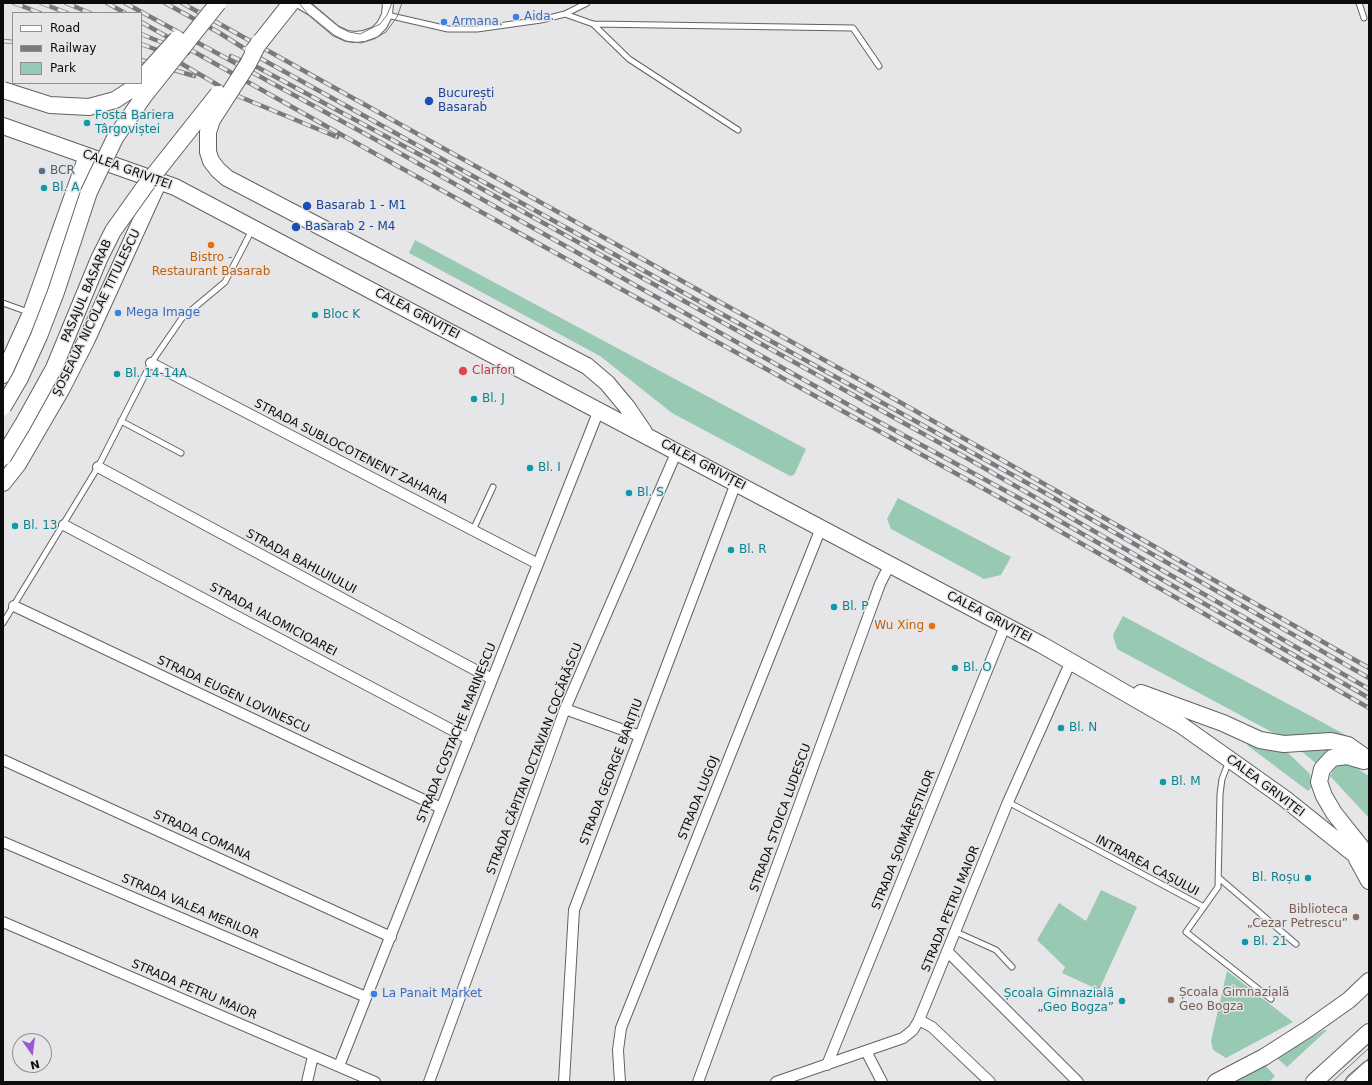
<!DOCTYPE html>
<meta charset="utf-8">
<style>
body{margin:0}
#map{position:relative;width:1372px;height:1085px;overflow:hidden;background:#e6e6e9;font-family:"DejaVu Sans",sans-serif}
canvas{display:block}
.frame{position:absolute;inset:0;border:4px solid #0c0c0d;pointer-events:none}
.legend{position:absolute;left:12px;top:12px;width:130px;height:72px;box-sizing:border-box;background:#e6e6e9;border:1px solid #8f8f91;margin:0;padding:5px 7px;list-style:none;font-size:12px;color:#0c0c0d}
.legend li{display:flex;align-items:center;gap:8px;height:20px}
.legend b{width:20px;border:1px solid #8f8f91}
.north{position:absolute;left:12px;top:1033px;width:40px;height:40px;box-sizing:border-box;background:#e6e6e9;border:1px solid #8f8f91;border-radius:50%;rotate:166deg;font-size:11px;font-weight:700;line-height:16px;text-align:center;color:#0c0c0d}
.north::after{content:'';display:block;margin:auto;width:14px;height:18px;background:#9c58cd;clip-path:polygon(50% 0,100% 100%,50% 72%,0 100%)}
</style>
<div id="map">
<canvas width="1372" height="1085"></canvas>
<div class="frame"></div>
<ul class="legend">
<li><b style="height:5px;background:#fff"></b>Road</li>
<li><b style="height:5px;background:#7a7a7c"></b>Railway</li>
<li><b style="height:11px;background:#98c9b2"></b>Park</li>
</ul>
<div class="north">N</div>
</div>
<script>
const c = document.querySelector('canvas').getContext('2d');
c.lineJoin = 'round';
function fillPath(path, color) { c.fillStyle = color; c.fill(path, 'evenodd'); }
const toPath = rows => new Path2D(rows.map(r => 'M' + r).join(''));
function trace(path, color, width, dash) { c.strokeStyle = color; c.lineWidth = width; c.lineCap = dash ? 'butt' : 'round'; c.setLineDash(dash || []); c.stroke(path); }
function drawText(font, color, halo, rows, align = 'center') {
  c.font = font + ' "DejaVu Sans",sans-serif'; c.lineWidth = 3; c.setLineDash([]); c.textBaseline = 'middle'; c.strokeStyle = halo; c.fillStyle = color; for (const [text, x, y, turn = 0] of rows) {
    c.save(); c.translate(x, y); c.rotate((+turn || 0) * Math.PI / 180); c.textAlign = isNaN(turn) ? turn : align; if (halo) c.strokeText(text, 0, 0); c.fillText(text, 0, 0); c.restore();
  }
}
const green = toPath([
 [415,240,806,449,794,475,790,476,672,413,600,356,409,253],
 [898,498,1011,557,1001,575,984,579,891,529,887,519],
 [1123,616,1322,722,1358,742,1283,738,1117,649,1113,635],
 [1250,742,1284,749,1310,774,1312,787,1308,791,1247,745],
 [1327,747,1326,753,1320,758,1318,765,1300,750],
 [1344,764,1352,765,1369,776,1369,818,1330,776,1335,767],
 [1101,890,1137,907,1099,990,1062,973,1065,967,1037,940,1059,903,1086,921],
 [1227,971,1293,1022,1226,1058,1213,1050,1211,1041],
 [1324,1030,1327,1030,1287,1067,1278,1059,1280,1055],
 [1265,1065,1275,1076,1269,1082,1229,1082]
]);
const service = toPath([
 [1359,3,1364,18],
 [565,14,593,24,853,28,879,66],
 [387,15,448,29,477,29,541,20,565,14,587,3],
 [593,24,629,59,738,130],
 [3,303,28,312],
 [121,421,181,453],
 [473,530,493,487],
 [3,623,98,467,151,363,182,318,225,282,252,230],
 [1229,761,1222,779,1220,794,1218,887,1186,932,1271,999],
 [1008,802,1204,907],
 [1219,878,1296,944],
 [956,932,996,950,1012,967]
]);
const minor = toPath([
 [299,3,311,10,336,31,347,36,355,37,364,36,375,32,382,25,387,15,388,3],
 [151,363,538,564],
 [98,467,492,679],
 [64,525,469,739],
 [14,606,441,808],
 [565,709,640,736],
 [3,760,391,937],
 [3,842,366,997],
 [3,922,375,1082],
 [948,952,1078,1082],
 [919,1020,932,1027,990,1082],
 [866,1051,882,1082],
 [827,1065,1005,626],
 [339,1066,599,410],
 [307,1082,313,1056],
 [429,1082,565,709,677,451],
 [564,1082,574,910,736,483],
 [620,1082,618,1050,621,1028,821,528],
 [698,1082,880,584,890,564],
 [776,1082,903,1038,913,1030,919,1020,1008,802,1071,661]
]);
const primary = toPath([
 [3,126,175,187,1042,645,1181,725,1284,798,1369,866],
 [587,366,607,383,627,407,644,432],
 [3,375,31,313,87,156],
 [3,483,18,464,61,390,87,339,159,181],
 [1141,693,1223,723,1260,740,1284,744,1331,741,1348,745,1369,760],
 [1364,761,1347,756,1332,758,1322,769,1319,782,1324,796,1334,813,1369,857],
 [1357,859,1369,881],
 [1216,1082,1264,1057,1308,1029,1349,1000,1369,981],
 [1314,1082,1369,1032],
 [1354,1082,1369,1069]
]);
const tram = toPath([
 [299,3,308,14,334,35,346,41,361,43,374,39,386,32,397,17,402,3],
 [310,3,339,27,349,32,360,34,380,24,387,15,392,3],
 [1332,1082,1369,1048],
 [1343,1082,1369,1058]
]);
const rail = toPath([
 [14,3,40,13],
 [41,3,67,13],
 [66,3,90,13],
 [107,3,125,13],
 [125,3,380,142,872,418,1039,509,1369,698],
 [165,3,218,32,258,57,1047,494,1369,678],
 [182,3,889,396,1369,668],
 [141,22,374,153,1035,517,1369,708],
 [141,34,188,53],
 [3,41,13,42],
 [141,44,160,51,233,94,337,137],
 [231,56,259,68,439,165,965,457,1369,689],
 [141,60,194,76]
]);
const primaryBridge = toPath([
 [259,42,248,64,212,120,208,132,208,152,211,161,218,170,227,178,587,366],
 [253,51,291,3],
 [141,79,177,39],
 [3,90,50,105,89,107,115,100,132,89,138,83],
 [3,407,20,378,39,336,56,292,89,192,115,138,144,96,218,3],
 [3,457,23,424,54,368,99,259,113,231,145,186,218,94]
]);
const markers = [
 [516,17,4,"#3f7fe0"],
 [444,22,4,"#3f7fe0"],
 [429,101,5,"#1a4fb4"],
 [87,123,4,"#0f9aa8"],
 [42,171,4,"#5c6f8a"],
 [44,188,4,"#0f9aa8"],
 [307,206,5,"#1a4fb4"],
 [296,227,5,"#1a4fb4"],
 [211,245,4,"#e8710a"],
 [118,313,4,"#3f7fe0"],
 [315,315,4,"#0f9aa8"],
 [463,371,5,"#e0444e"],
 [117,374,4,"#0f9aa8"],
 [474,399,4,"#0f9aa8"],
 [530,468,4,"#0f9aa8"],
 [629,493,4,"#0f9aa8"],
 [15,526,4,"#0f9aa8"],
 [731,550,4,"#0f9aa8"],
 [834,607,4,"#0f9aa8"],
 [932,626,4,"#e8710a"],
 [955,668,4,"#0f9aa8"],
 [1061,728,4,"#0f9aa8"],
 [1163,782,4,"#0f9aa8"],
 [1308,878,4,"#0f9aa8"],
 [1356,917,4,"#8d6e63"],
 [1245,942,4,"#0f9aa8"],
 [374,994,4,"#3f7fe0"],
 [1171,1000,4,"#8d6e63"],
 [1122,1001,4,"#0f9aa8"]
];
const shopNames = [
 ["Aida.",524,17],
 ["Armana.",452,22],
 ["Mega Image",126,313],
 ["La Panait Market",382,994]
];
const transitNames = [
 ["București",438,94],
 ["Basarab",438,108],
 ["Basarab 1 - M1",316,206],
 ["Basarab 2 - M4",305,227]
];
const cultureNames = [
 ["Fosta Bariera",95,116],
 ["Târgoviștei",95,130],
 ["Bl. A",52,188],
 ["Bloc K",323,315],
 ["Bl. 14-14A",125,374],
 ["Bl. J",482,399],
 ["Bl. I",538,468],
 ["Bl. S",637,493],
 ["Bl. 13",23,526],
 ["Bl. R",739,550],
 ["Bl. P",842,607],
 ["Bl. O",963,668],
 ["Bl. N",1069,728],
 ["Bl. M",1171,782],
 ["Bl. Roșu",1300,878,"right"],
 ["Bl. 21",1253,942],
 ["Școala Gimnazială",1114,994,"right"],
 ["„Geo Bogza”",1114,1008,"right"]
];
const streetNames = [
 ["CALEA GRIVIȚEI",127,170,20],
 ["PASAJUL BASARAB",87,291,-67],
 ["ȘOSEAUA NICOLAE TITULESCU",97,313,-64],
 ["CALEA GRIVIȚEI",417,314,28],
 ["STRADA SUBLOCOTENENT ZAHARIA",351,452,27],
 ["CALEA GRIVIȚEI",703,465,28],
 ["STRADA BAHLUIULUI",301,562,28],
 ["CALEA GRIVIȚEI",989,617,28],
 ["STRADA IALOMICIOAREI",273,620,28],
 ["STRADA EUGEN LOVINESCU",233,695,25],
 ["STRADA COSTACHE MARINESCU",457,733,-68],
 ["STRADA CĂPITAN OCTAVIAN COCĂRĂSCU",535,759,-69],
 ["STRADA GEORGE BARIȚIU",612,772,-69],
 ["CALEA GRIVIȚEI",1265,786,37],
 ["STRADA LUGOJ",699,798,-68],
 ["STRADA STOICA LUDESCU",781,818,-70],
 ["STRADA COMANA",202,836,24],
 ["STRADA ȘOIMĂREȘTILOR",904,840,-68],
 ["INTRAREA CAȘULUI",1147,866,28],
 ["STRADA VALEA MERILOR",190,907,23],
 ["STRADA PETRU MAIOR",951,909,-68],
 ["STRADA PETRU MAIOR",194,990,23]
];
const serviceNames = [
 ["BCR",50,171]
];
const foodNames = [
 ["Bistro -",211,258],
 ["Restaurant Basarab",211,272],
 ["Wu Xing",924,626,"right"]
];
const healthNames = [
 ["Clarfon",472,371]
];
const educationNames = [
 ["Biblioteca",1348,910],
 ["„Cezar Petrescu”",1348,924],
 ["Școala Gimnazială",1179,993,"left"],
 ["Geo Bogza",1179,1007,"left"]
];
fillPath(green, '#98c9b2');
trace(service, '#626164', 7);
trace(minor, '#626164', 12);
trace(primary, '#626164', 18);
trace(service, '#fff', 5);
trace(minor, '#fff', 10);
trace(primary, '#fff', 16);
trace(tram, '#7a7a7c', 1);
trace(rail, '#7a7a7c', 4.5);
trace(rail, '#e6e6e9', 3, [9]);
trace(primaryBridge, '#626164', 18, []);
trace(primaryBridge, '#fff', 16);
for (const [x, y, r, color] of markers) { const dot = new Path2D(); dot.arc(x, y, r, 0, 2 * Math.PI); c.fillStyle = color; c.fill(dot); trace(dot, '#e6e6e9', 1.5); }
drawText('12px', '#366cbe', '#e6e6e9', shopNames, 'left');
drawText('12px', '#164399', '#e6e6e9', transitNames, 'left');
drawText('12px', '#0d838f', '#e6e6e9', cultureNames, 'left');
drawText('12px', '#0c0c0d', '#e6e6e9', streetNames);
drawText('12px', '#4e5e75', '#e6e6e9', serviceNames, 'left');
drawText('12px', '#c56008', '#e6e6e9', foodNames);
drawText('12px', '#be3a42', '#e6e6e9', healthNames, 'left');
drawText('12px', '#785e54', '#e6e6e9', educationNames, 'right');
</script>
